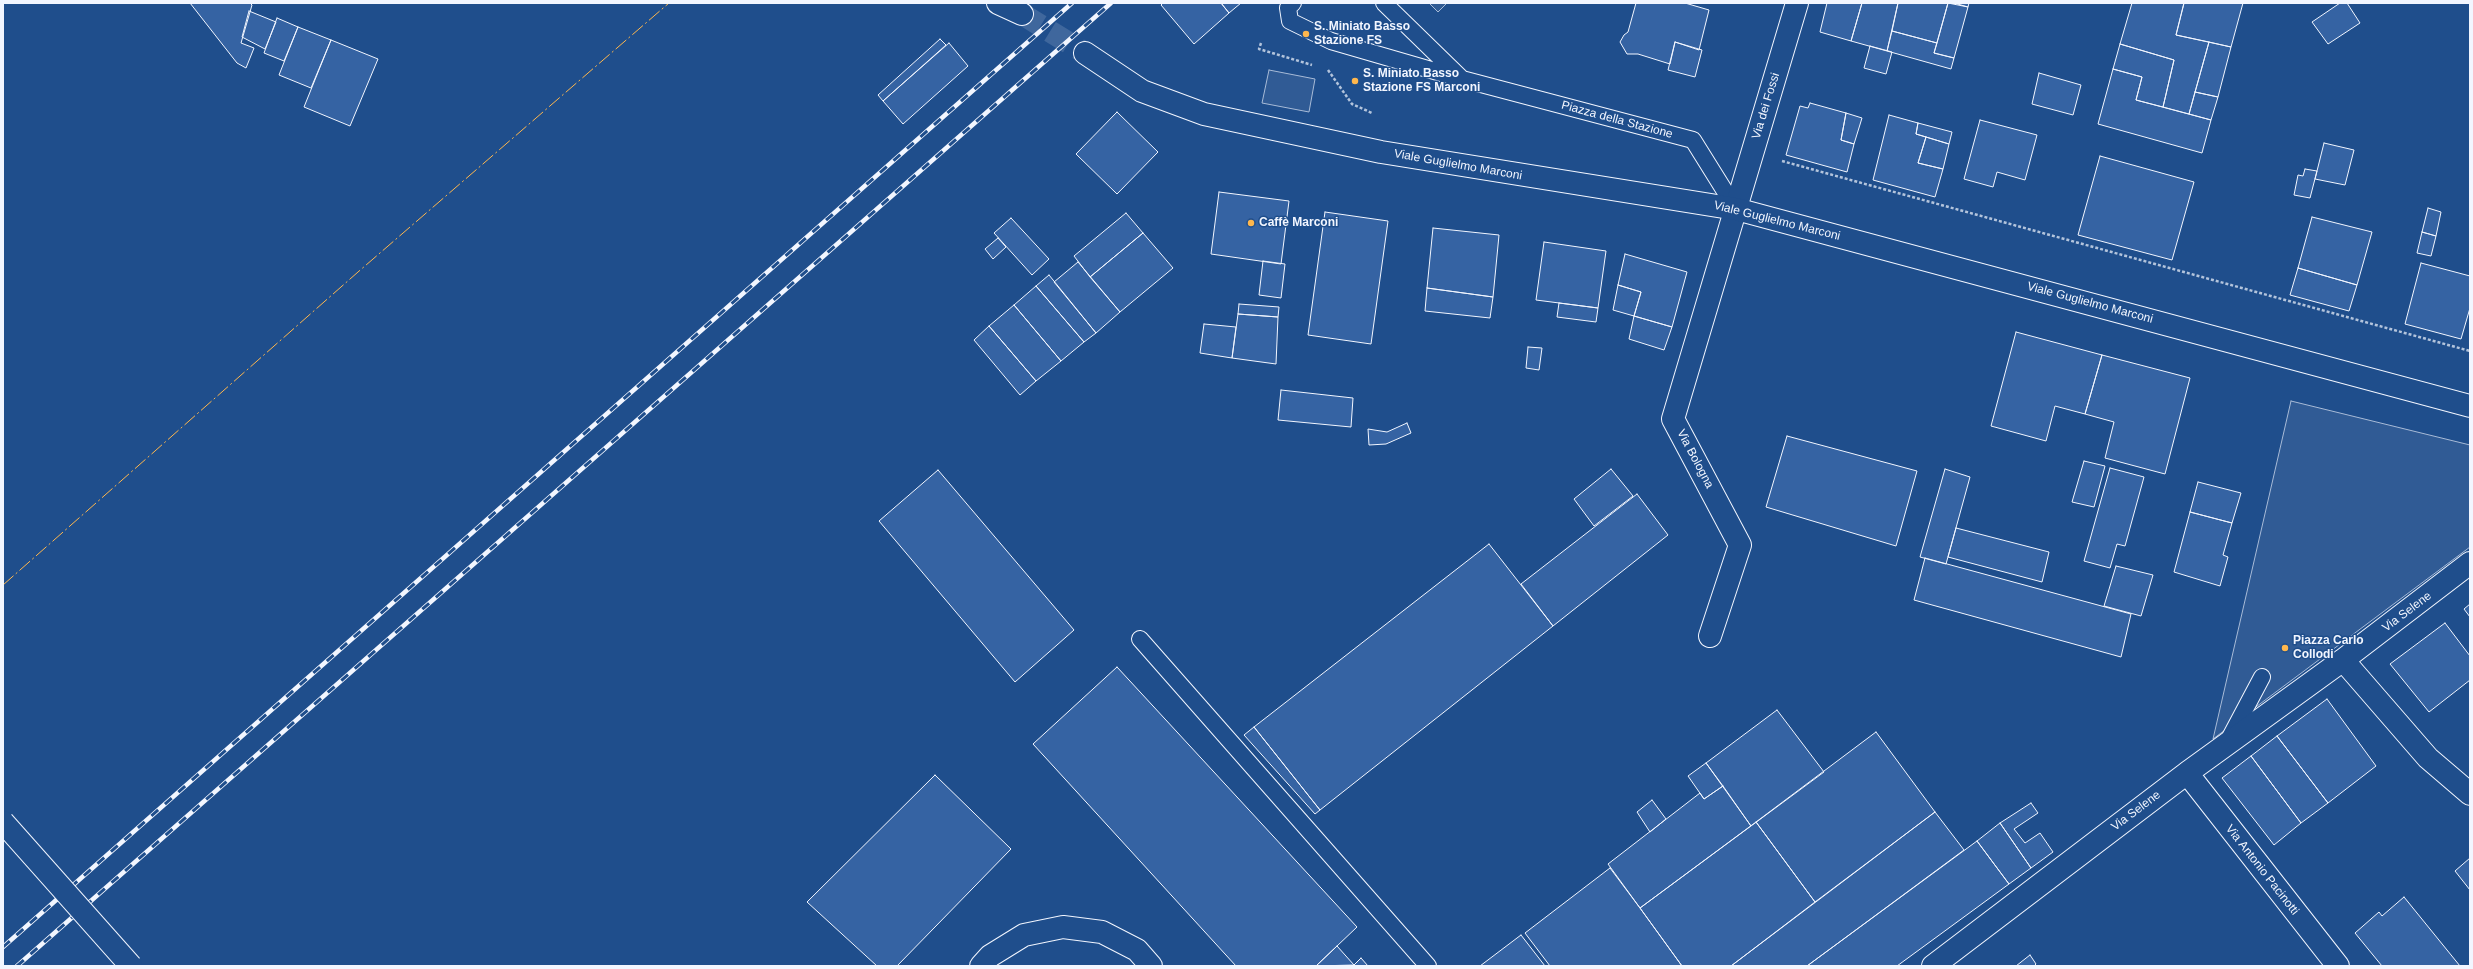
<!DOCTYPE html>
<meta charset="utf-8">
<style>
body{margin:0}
#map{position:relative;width:2473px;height:969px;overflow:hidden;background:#1f4e8c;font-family:Arial,sans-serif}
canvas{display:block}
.frame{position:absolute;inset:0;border:4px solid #f2f6ff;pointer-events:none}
</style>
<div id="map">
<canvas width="2473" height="969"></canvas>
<div class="frame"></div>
</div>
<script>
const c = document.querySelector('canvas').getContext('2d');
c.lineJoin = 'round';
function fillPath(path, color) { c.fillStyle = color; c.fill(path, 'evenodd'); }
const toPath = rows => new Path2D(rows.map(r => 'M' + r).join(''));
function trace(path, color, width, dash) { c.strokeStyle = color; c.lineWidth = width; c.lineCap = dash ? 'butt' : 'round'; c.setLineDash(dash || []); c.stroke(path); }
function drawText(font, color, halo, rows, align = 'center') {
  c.font = font + ' Arial,sans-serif'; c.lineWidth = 3; c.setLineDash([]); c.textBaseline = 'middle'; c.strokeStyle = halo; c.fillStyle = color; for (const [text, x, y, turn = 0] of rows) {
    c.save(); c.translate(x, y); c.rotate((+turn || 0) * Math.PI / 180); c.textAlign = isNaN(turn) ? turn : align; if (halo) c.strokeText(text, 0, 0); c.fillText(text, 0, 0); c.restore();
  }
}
const parking = toPath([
 [1429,3,1447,3,1438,12,1429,3],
 [1269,70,1315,79,1309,112,1262,103,1269,70],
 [2291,401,2470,445,2470,547,2213,739,2291,401]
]);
const building = toPath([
 [190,3,250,3,252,5,241,43,254,48,246,68,237,63,190,3],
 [1163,3,1221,3,1229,13,1194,44,1161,5,1163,3],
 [1221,3,1241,3,1229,13,1221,3],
 [1636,3,1685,3,1709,10,1699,50,1675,42,1670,64,1638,54,1627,54,1620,42,1624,35,1628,32,1636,3],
 [1827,3,1862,3,1851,41,1820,32,1827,3],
 [1862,3,1898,3,1887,51,1851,41,1862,3],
 [1898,3,1948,3,1937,43,1892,31,1898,3],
 [1948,3,1968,7,1954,58,1934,53,1948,3],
 [1954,3,1969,3,1968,7,1954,3],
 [2132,3,2184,3,2176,35,2209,42,2189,114,2163,107,2174,60,2120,44,2132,3],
 [2184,3,2243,3,2231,47,2176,35,2184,3],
 [2340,3,2347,3,2360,23,2328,44,2312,22,2340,3],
 [249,11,276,22,265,49,242,37,249,11],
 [277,18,298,27,284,61,264,53,277,18],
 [298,27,331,40,311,88,279,75,298,27],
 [1892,31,1937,43,1934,53,1954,58,1951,69,1887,51,1892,31],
 [940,39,946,45,883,101,878,95,940,39],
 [331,40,378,59,350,126,304,107,331,40],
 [1675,42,1702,50,1695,77,1668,70,1675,42],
 [2209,42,2231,47,2218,97,2195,92,2209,42],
 [949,43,968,66,903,124,883,101,949,43],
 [2120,44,2174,60,2163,107,2136,100,2142,77,2113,69,2120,44],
 [1870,46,1892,52,1886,74,1864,68,1870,46],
 [2113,69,2142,77,2136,100,2211,120,2202,153,2098,124,2113,69],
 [2039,73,2081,85,2073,115,2032,104,2039,73],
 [2195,92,2218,97,2211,120,2189,114,2195,92],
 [1810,103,1846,113,1841,140,1854,144,1847,172,1786,155,1800,106,1808,108,1810,103],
 [1117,112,1158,152,1117,194,1076,154,1117,112],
 [1846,113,1862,118,1854,144,1841,140,1846,113],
 [1889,115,1918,123,1916,134,1926,137,1918,163,1943,169,1935,197,1873,180,1889,115],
 [1980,120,2037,135,2025,180,1997,172,1993,187,1964,179,1980,120],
 [1918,123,1952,132,1949,144,1916,134,1918,123],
 [1926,137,1949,144,1943,169,1918,163,1926,137],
 [2324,143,2354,150,2345,185,2315,179,2324,143],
 [2100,156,2194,182,2172,260,2078,235,2100,156],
 [2305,169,2317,171,2310,198,2294,195,2298,175,2303,176,2305,169],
 [1219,192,1289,201,1281,264,1211,254,1219,192],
 [2428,208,2441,212,2436,236,2422,232,2428,208],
 [1325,212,1388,221,1371,344,1308,335,1325,212],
 [1126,213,1143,233,1090,277,1074,256,1126,213],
 [2312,217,2372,232,2357,285,2298,268,2312,217],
 [1011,218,1049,259,1032,275,994,233,1011,218],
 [1433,228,1499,235,1493,297,1427,288,1433,228],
 [2422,232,2436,236,2431,256,2417,253,2422,232],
 [1143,233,1173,268,1120,312,1090,277,1143,233],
 [998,238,1006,247,993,259,985,249,998,238],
 [1544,242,1606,251,1598,308,1536,300,1544,242],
 [1625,254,1687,272,1672,327,1634,316,1641,292,1618,285,1625,254],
 [1263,261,1285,264,1281,298,1259,295,1263,261],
 [1078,262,1120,312,1096,333,1054,282,1078,262],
 [2421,263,2470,276,2470,308,2461,339,2405,324,2421,263],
 [2298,268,2357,285,2349,311,2290,295,2298,268],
 [1049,275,1096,333,1084,342,1036,286,1049,275],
 [1618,285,1641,292,1634,316,1613,310,1618,285],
 [1036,286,1084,342,1061,361,1014,305,1036,286],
 [1427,288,1493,297,1490,318,1425,311,1427,288],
 [1559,303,1598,308,1596,322,1557,317,1559,303],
 [1239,304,1279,307,1278,317,1238,314,1239,304],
 [1014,305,1061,361,1036,381,989,326,1014,305],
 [1238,314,1278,317,1276,364,1232,358,1238,314],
 [1634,316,1672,327,1664,350,1629,339,1634,316],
 [1204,324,1236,327,1232,358,1200,353,1204,324],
 [989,326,1036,381,1020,395,974,340,989,326],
 [2016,332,2102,355,2085,414,2055,406,2046,441,1991,426,2016,332],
 [1528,347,1542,348,1539,370,1526,368,1528,347],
 [2102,355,2190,378,2165,474,2105,458,2114,422,2085,414,2102,355],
 [1281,390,1353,398,1351,427,1278,420,1281,390],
 [1407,423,1411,433,1386,444,1369,445,1368,429,1387,432,1407,423],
 [1787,436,1917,471,1896,546,1766,507,1787,436],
 [2084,461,2105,466,2094,507,2072,502,2084,461],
 [2110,468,2144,477,2125,546,2117,544,2110,568,2084,561,2110,468],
 [1611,469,1633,496,1594,526,1574,499,1611,469],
 [1945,469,1970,477,1946,564,1920,557,1945,469],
 [938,470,1074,630,1015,682,879,521,938,470],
 [2198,482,2241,493,2232,523,2190,512,2198,482],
 [1637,494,1668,535,1553,626,1521,584,1637,494],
 [2190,512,2232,523,2223,555,2228,557,2220,586,2174,572,2190,512],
 [1956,528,2049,552,2042,582,1948,557,1956,528],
 [1489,544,1553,626,1320,810,1254,727,1489,544],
 [1925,558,2131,614,2121,657,1914,600,1925,558],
 [2116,566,2153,575,2141,616,2104,606,2116,566],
 [2470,604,2470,617,2464,609,2470,604],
 [2445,623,2470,656,2470,680,2429,712,2390,664,2445,623],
 [1117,667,1357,927,1316,966,1236,966,1033,744,1117,667],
 [2327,699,2376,766,2328,803,2277,736,2327,699],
 [1777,710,1824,772,1751,826,1706,763,1777,710],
 [1254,727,1320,810,1315,814,1244,735,1254,727],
 [1876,732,1935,812,1815,902,1756,822,1876,732],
 [2277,736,2328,803,2301,823,2251,756,2277,736],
 [2251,756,2301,823,2274,845,2222,778,2251,756],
 [1706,763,1723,786,1704,799,1688,776,1706,763],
 [935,775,1011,849,897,966,877,966,807,902,935,775],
 [1723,786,1751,826,1640,908,1608,864,1700,793,1704,799,1723,786],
 [1652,800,1666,819,1650,832,1637,812,1652,800],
 [2031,803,2038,813,2014,829,2025,843,2040,833,2053,852,2031,868,2000,823,2031,803],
 [1935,812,1964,850,1807,966,1731,966,1935,812],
 [1756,822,1815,902,1731,966,1682,966,1640,908,1756,822],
 [2000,823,2031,868,2009,884,1977,841,2000,823],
 [1977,841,2009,884,1897,966,1807,966,1977,841],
 [2470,858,2470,890,2455,871,2470,858],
 [1610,868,1640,908,1682,966,1550,966,1525,933,1610,868],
 [2404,897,2460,966,2382,966,2355,933,2379,912,2382,916,2404,897],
 [1521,935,1545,966,1480,966,1521,935],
 [1337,946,1354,965,1316,966,1337,946],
 [2030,955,2036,964,2034,966,2016,966,2030,955],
 [1361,958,1368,966,1352,966,1354,965,1361,958]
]);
const tertiaryTunnel = toPath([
 [1022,14,1085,53]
]);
const path = toPath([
 [1261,43,1259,49,1312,65],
 [1328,70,1352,104,1372,113],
 [1782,161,2470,351]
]);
const service = toPath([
 [1293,3,1288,8,1290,21,1331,41,1462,79,1693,140,1736,209],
 [1384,3,1461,78],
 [1140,639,1428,966],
 [2227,743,2262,677]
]);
const minor = toPath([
 [1710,636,1740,545,1673,419,1797,3],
 [2343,660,2428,758,2470,794],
 [2187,773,2338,966],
 [981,966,990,956,1024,935,1063,927,1102,932,1137,950,1151,966],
 [1933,966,2187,773,2343,660,2470,563]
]);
const tertiary = toPath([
 [998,3,1022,14],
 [1085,53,1142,91,1204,114,1381,152,1736,209,2470,406]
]);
const rail = toPath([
 [3,947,1072,3],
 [17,966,1111,3]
]);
const primaryBridge = toPath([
 [3,822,131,966]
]);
const power = toPath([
 [3,585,358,272,669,3]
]);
const markers = [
 [1306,34,4,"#ffb74d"],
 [1355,81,4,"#ffb74d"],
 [1251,223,4,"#ffb74d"],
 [2285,648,4,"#ffb74d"]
];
const poiNames = [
 ["S. Miniato Basso",1314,27],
 ["Stazione FS",1314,41],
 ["S. Miniato Basso",1363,74],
 ["Stazione FS Marconi",1363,88],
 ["Caffè Marconi",1259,223],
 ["Piazza Carlo",2293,641],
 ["Collodi",2293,655]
];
const streetNames = [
 ["Via dei Fossi",1766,106,-73],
 ["Piazza della Stazione",1617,120,15],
 ["Viale Guglielmo Marconi",1458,165,10],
 ["Viale Guglielmo Marconi",1777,221,14],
 ["Viale Guglielmo Marconi",2090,303,15],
 ["Via Bologna",1695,459,62],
 ["Via Selene",2407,612,-37],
 ["Via Selene",2136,811,-37],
 ["Via Antonio Pacinotti",2262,870,52]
];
fillPath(parking, '#305b95');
trace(parking, '#a8bbd7', 1);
fillPath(building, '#3563a3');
trace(building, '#f2f6ff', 1);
trace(tertiaryTunnel, '#3f679d', 22, [22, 11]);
trace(service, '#f2f6ff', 18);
trace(minor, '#f2f6ff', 24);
trace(tertiary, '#f2f6ff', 24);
trace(path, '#b3c4dc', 2.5, [3, 2]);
trace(service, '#1f4e8c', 16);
trace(minor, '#1f4e8c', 22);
trace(tertiary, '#1f4e8c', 22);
trace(rail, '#f2f6ff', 4.5);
trace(rail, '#1f4e8c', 3, [9]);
trace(primaryBridge, '#f2f6ff', 24, []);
trace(primaryBridge, '#1f4e8c', 22);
trace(power, '#ffb74d', 1, [14, 3, 2, 3]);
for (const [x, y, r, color] of markers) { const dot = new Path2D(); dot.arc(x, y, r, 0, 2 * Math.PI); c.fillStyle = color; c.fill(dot); trace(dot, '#1f4e8c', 1.5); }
drawText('bold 12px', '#f2f6ff', '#1f4e8c', poiNames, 'left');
drawText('12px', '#f2f6ff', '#1f4e8c', streetNames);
</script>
